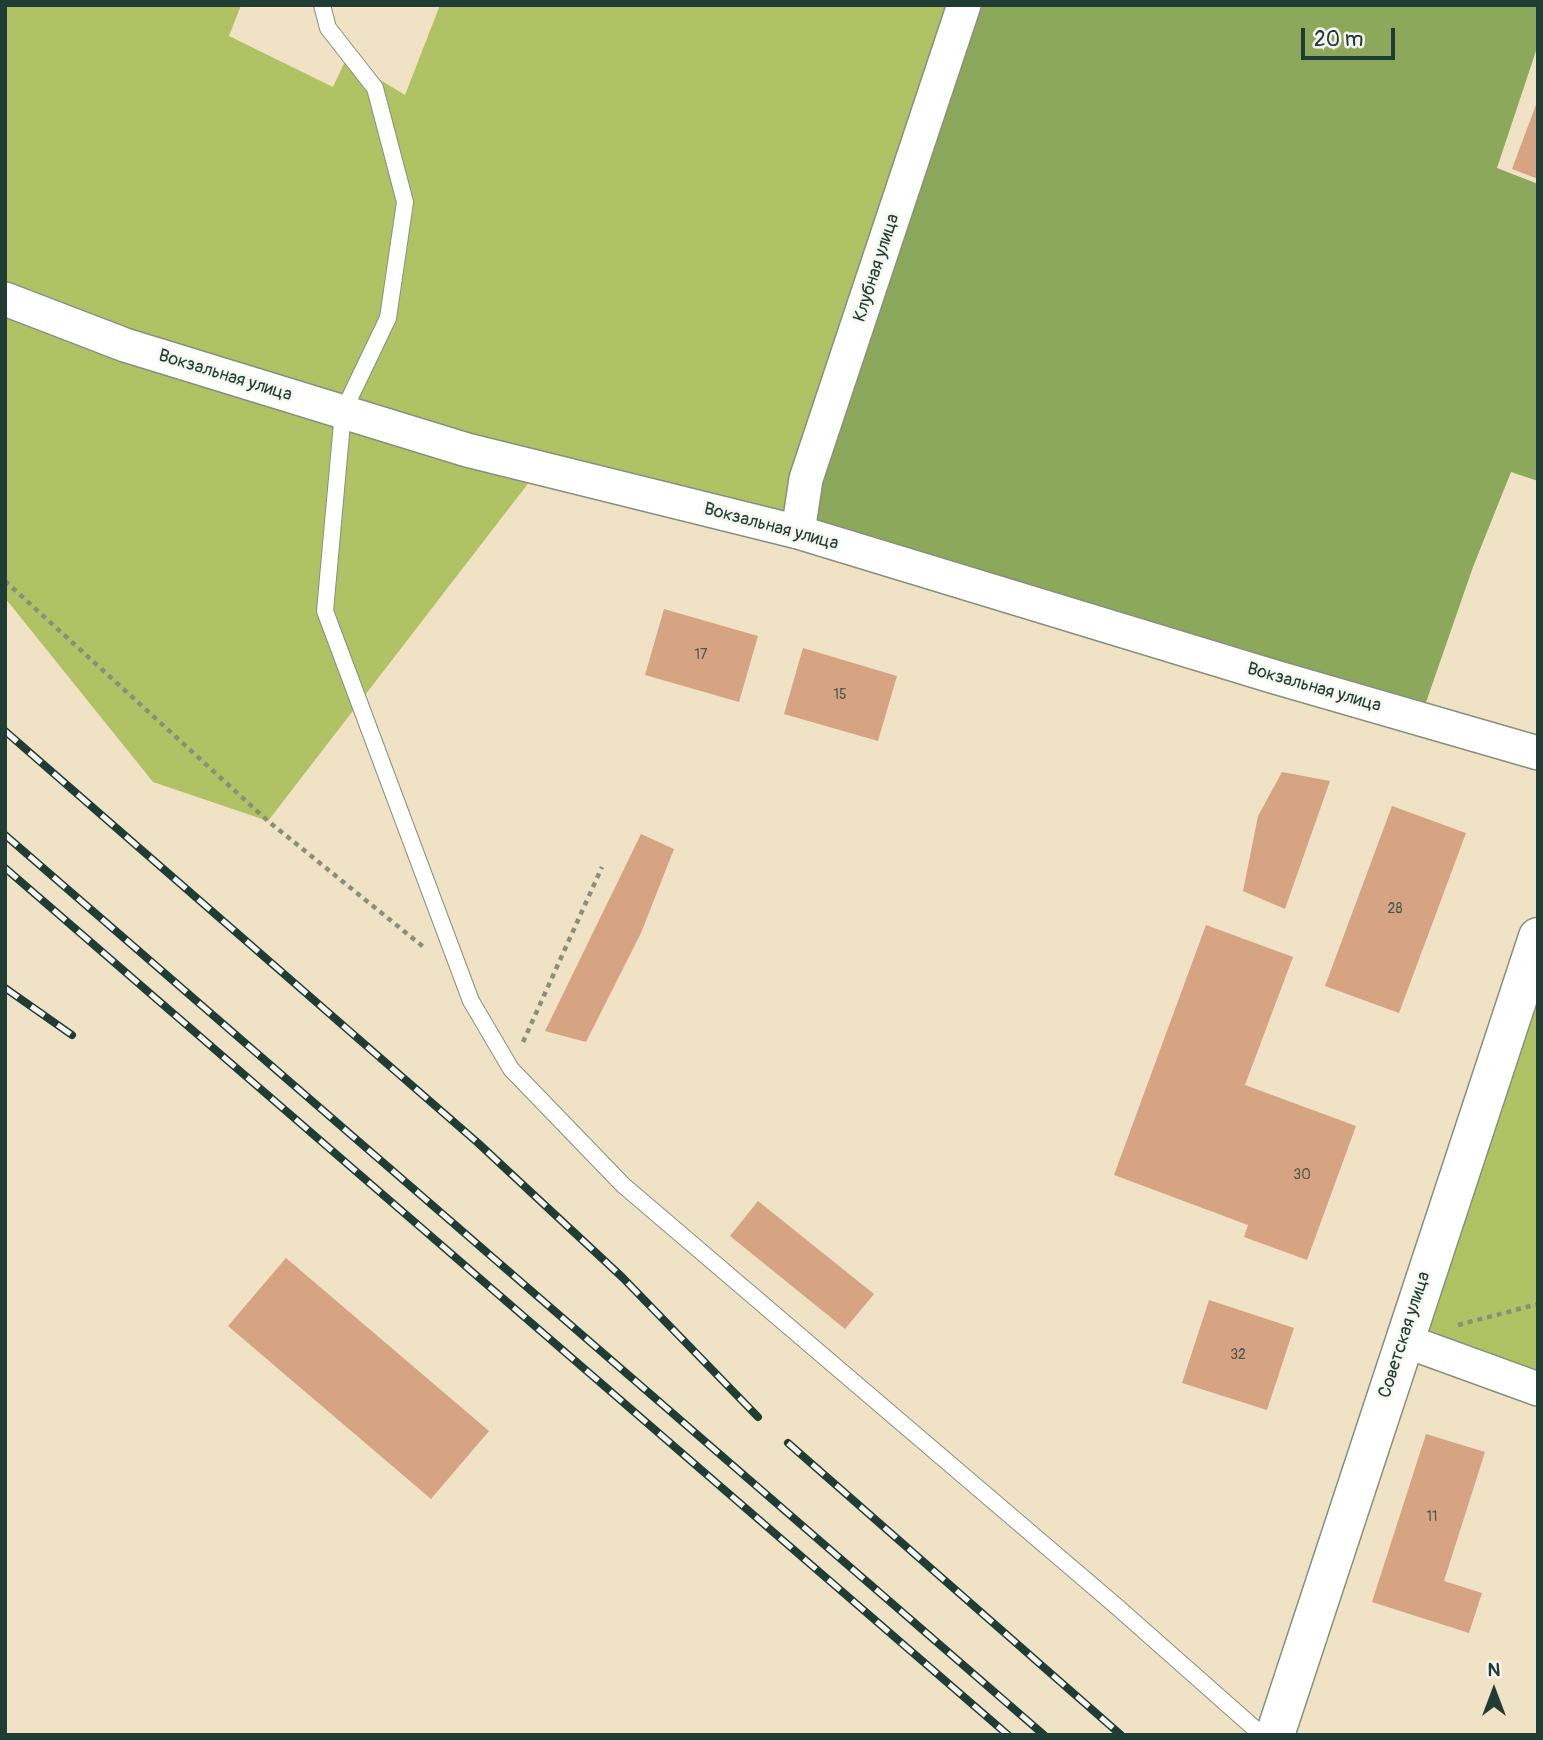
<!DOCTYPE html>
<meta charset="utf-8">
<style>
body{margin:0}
#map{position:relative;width:1543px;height:1740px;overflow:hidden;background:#f0e2c5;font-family:Pangolin,sans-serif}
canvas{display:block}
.frame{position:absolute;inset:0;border:7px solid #1f3d34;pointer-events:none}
.north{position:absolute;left:1459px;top:1656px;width:70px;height:70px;-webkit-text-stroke:5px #f6f6f2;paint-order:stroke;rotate:0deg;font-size:19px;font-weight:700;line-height:28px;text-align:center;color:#1f3d34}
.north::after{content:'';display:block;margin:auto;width:24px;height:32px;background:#1f3d34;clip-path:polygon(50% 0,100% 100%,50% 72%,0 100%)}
.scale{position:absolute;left:1301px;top:28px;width:94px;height:32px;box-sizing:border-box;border:4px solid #1f3d34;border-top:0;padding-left:9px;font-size:21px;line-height:24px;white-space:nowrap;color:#1f3d34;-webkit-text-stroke:5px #f6f6f2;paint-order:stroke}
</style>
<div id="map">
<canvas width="1543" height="1740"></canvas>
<div class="frame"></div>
<div class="north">N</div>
<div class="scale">20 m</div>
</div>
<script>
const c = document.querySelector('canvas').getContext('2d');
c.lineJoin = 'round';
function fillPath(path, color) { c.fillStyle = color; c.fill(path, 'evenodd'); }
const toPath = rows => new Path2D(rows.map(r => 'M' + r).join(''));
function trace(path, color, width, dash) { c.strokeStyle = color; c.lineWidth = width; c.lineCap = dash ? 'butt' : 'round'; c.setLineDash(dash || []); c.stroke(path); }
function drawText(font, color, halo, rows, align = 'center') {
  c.font = font + ' Pangolin,sans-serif'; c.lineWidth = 5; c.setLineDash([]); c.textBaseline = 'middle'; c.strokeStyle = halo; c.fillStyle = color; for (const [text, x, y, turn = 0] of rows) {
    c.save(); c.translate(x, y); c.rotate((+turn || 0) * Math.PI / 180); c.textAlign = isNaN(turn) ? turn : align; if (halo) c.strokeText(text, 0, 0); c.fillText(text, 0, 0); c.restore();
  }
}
const green = toPath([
 [5,5,241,5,229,36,333,87,346,59,405,95,440,5,957,5,798,532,540,468,268,821,153,782,5,598],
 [1538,937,1538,1389,1403,1340]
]);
const forest = toPath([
 [968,5,1538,5,1538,45,1497,168,1538,184,1538,481,1511,472,1473,567,1423,711,798,532]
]);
const building = toPath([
 [1537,102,1538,102,1538,179,1512,169],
 [664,609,758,636,739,702,645,675],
 [803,648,897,676,878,741,784,714],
 [1282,772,1330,781,1285,909,1243,891,1258,816],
 [1392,806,1466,833,1399,1013,1325,986],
 [641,834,674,849,641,933,586,1042,545,1031],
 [1206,925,1293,957,1245,1085,1356,1126,1307,1260,1244,1237,1248,1225,1114,1175],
 [758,1201,874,1294,845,1329,730,1236],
 [286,1258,489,1431,431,1499,228,1326],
 [1209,1300,1294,1328,1267,1410,1182,1383],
 [1426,1434,1485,1452,1444,1581,1482,1593,1469,1633,1372,1602]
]);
const path = toPath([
 [5,581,268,821,426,949],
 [523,1042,602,867],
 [1458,1325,1538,1304]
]);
const service = toPath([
 [322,5,328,28,375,88,405,202,388,318,343,412,325,611,471,1001,511,1069,623,1185,1115,1605,1262,1735]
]);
const minor = toPath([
 [5,299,125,345,467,450,798,532,1275,677,1538,753],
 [798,532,806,479,964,5],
 [1403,1340,1538,1389]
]);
const tertiary = toPath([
 [1275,1735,1538,937]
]);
const rail = toPath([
 [5,731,478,1143,622,1277,758,1417],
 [5,835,1044,1735],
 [5,868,1008,1735],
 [5,988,72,1035],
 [788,1443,1121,1735]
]);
const numberNames = [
 ["17",701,655],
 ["15",840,695],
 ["28",1395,909],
 ["30",1302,1175],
 ["32",1238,1355],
 ["11",1432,1517]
];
const streetNames = [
 ["Клубная улица",877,268,-72],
 ["Вокзальная улица",225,376,17],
 ["Вокзальная улица",771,527,15],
 ["Вокзальная улица",1314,688,16],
 ["Советская улица",1405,1335,-72]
];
fillPath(green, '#b1c265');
fillPath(forest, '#8ca85a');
fillPath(building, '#d6a482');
trace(service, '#88907c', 18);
trace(minor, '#88907c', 36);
trace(tertiary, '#88907c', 41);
trace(path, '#88907c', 4.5, [5, 5]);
trace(service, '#fff', 16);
trace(minor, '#fff', 33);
trace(tertiary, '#fff', 38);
trace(rail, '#1f3d34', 8);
trace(rail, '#f6f6f2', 5, [16]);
drawText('14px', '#4d5748', null, numberNames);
drawText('18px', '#1f3d34', '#f6f6f2', streetNames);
</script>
